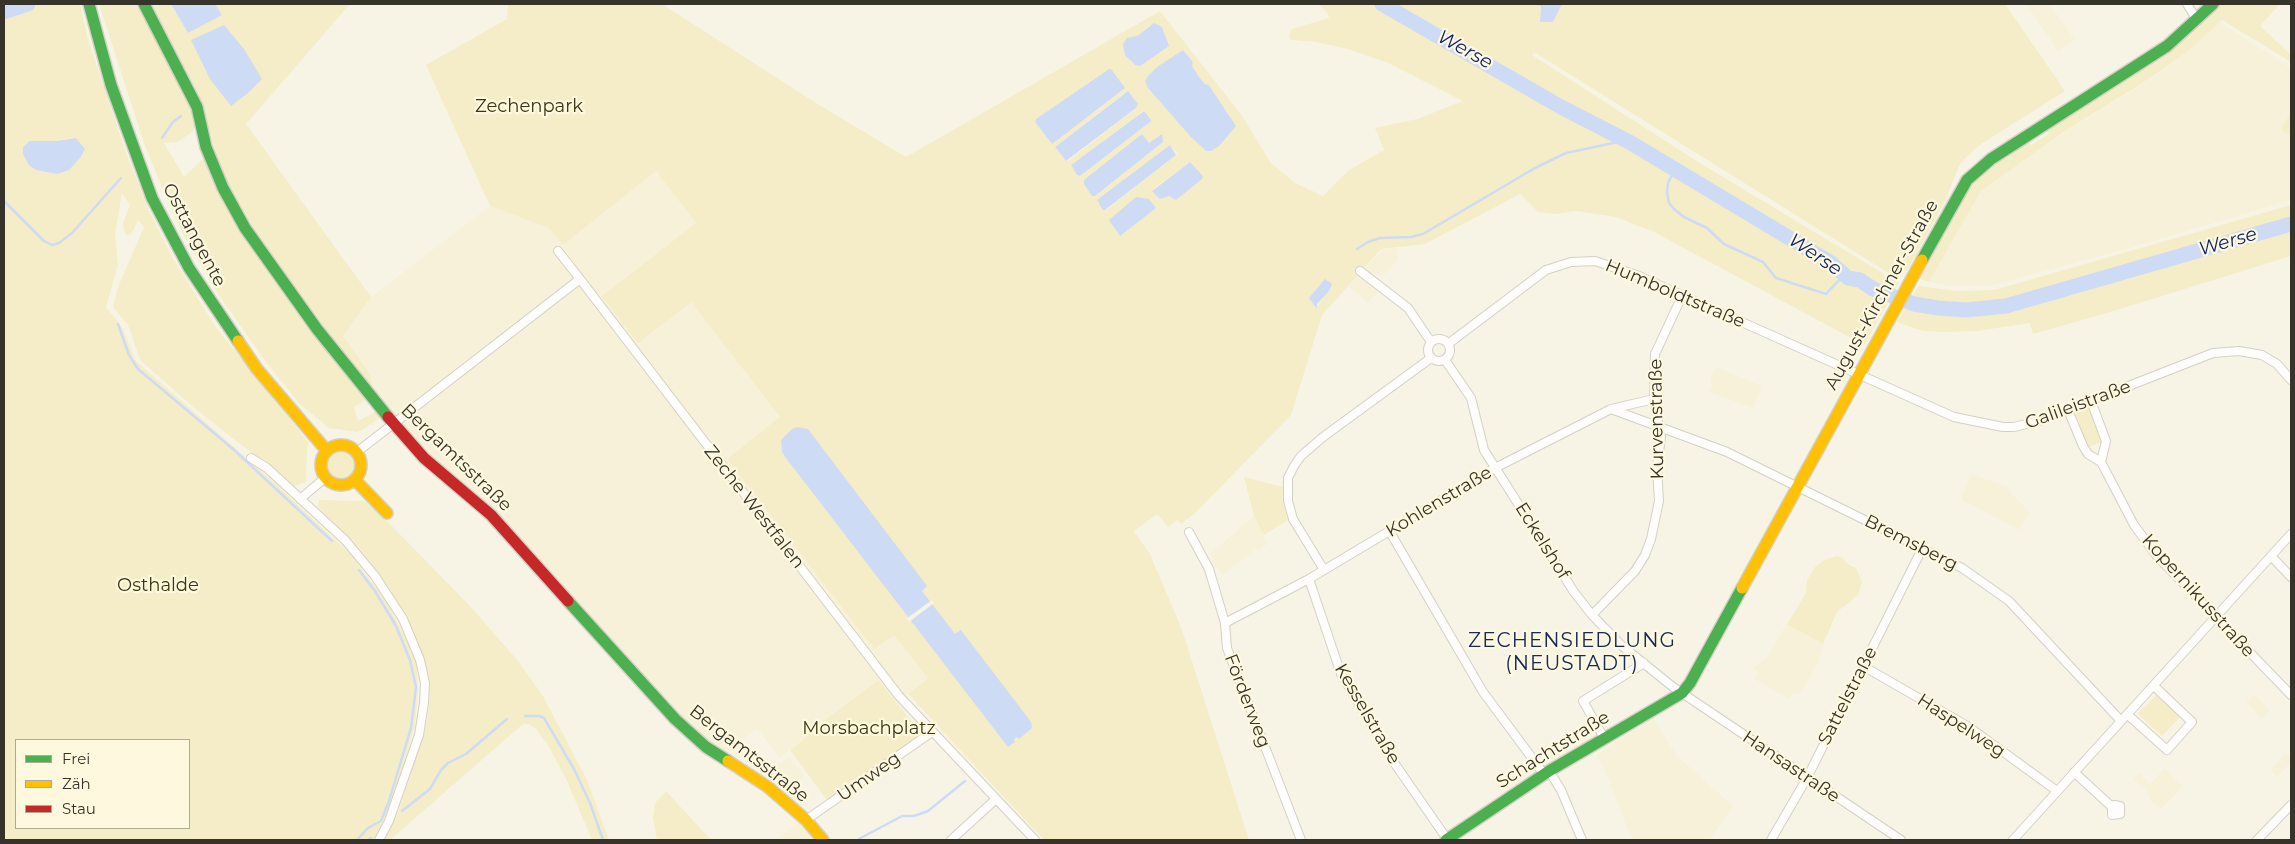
<!DOCTYPE html>
<meta charset="utf-8">
<style>
body{margin:0}
#map{position:relative;width:2295px;height:844px;overflow:hidden;background:#f7f4e5;font-family:Montserrat,sans-serif}
canvas{display:block}
.frame{position:absolute;inset:0;border:5px solid #36342a;pointer-events:none}
.legend{position:absolute;left:15px;top:739px;width:175px;height:90px;box-sizing:border-box;background:#fef9de;border:1px solid #aeaa96;margin:0;padding:6px 9px;list-style:none;font-size:15px;color:#36342a}
.legend li{display:flex;align-items:center;gap:10px;height:25px}
.legend b{width:25px;border:1px solid #aeaa96}
</style>
<div id="map">
<canvas width="2295" height="844"></canvas>
<div class="frame"></div>
<ul class="legend">
<li><b style="height:6px;background:#4caf50"></b>Frei</li>
<li><b style="height:6px;background:#ffc107"></b>Zäh</li>
<li><b style="height:6px;background:#c62828"></b>Stau</li>
</ul>
</div>
<script>
const c = document.querySelector('canvas').getContext('2d');
c.lineJoin = 'round';
function fillPath(path, color) { c.fillStyle = color; c.fill(path, 'evenodd'); }
const toPath = rows => new Path2D(rows.map(r => 'M' + r).join(''));
function trace(path, color, width, dash) { c.strokeStyle = color; c.lineWidth = width; c.lineCap = dash ? 'butt' : 'round'; c.setLineDash(dash || []); c.stroke(path); }
function drawText(font, color, halo, rows, align = 'center') {
  c.font = font + ' Montserrat,sans-serif'; c.lineWidth = 4.5; c.setLineDash([]); c.textBaseline = 'middle'; c.strokeStyle = halo; c.fillStyle = color; for (const [text, x, y, turn = 0] of rows) {
    c.save(); c.translate(x, y); c.rotate((+turn || 0) * Math.PI / 180); c.textAlign = isNaN(turn) ? turn : align; if (halo) c.strokeText(text, 0, 0); c.fillText(text, 0, 0); c.restore();
  }
}
const built = toPath([
 [2026,4,2050,4,2075,40,2058,51],
 [2219,22,2291,68,2291,200,2133,247,1993,285,1957,286,1929,282,1981,191,2005,173,2065,132,2146,82,2188,51],
 [656,171,696,223,602,296,691,302,780,418,727,459,874,649,894,634,928,678,897,702,877,680,806,734,808,736,780,757,757,729,724,753,680,716,408,435,368,386,343,336,371,297,490,206,549,228,563,245],
 [1396,248,1398,260,1382,277,1376,272,1368,282,1378,291,1368,303,1349,286,1382,250],
 [1715,367,1762,386,1753,408,1709,392,1712,386,1710,381],
 [1971,474,2008,487,2010,492,2030,513,2019,530,1961,499],
 [1254,516,1258,521,1267,544,1258,551,1256,549,1223,575,1211,561,1214,559,1210,554],
 [1787,624,1823,644,1818,663,1800,694,1793,693,1789,699,1755,679,1758,673,1754,668,1767,657],
 [2253,694,2270,710,2262,719,2246,701],
 [1653,718,1677,756,1733,806,1709,840,1632,840,1603,766,1596,755],
 [2286,753,2291,758,2291,762,2277,777,2270,770],
 [789,757,804,776,786,789,770,771],
 [2165,768,2183,786,2161,809,2151,801,2147,791,2133,779,2139,773,2150,784],
 [798,822,812,840,776,840]
]);
const green = toPath([
 [4,4,80,4,88,39,127,155,149,211,171,255,215,326,309,443,307,448,306,482,294,486,265,460,253,454,193,407,140,360,128,325,113,307,118,287,144,227,138,220,132,233,127,236,124,232,123,223,130,205,122,193,115,234,118,265,106,307,122,327,136,361,276,484,350,554,385,599,410,646,416,661,418,688,415,725,393,800,374,840,4,840],
 [71,138,57,174,40,141,56,141],
 [16,740,189,740,189,828,16,828],
 [99,4,137,4,142,15,148,18,193,109,196,124,192,132,178,142,164,143,184,177,205,157,218,190,239,230,312,332,365,400,354,407,358,421,377,411,382,416,364,429,357,432,329,428,300,404,266,362,218,294,182,232,163,190,144,143],
 [148,4,171,4,188,33,221,14,215,4,350,4,246,124,371,297,343,336,371,376,372,383,368,386,250,226,227,186,195,87],
 [508,4,662,4,816,103,906,157,1160,11,1243,117,1271,163,1295,183,1323,196,1349,170,1384,150,1375,128,1417,119,1463,101,1388,63,1348,49,1316,42,1291,40,1289,36,1292,29,1329,18,1328,14,1319,4,1531,4,1541,6,1540,22,1552,22,1562,4,2005,4,2065,91,1981,144,1966,157,1959,166,1945,201,1907,271,1897,265,1892,275,1534,52,1532,55,1695,160,1899,283,1864,345,1654,232,1616,217,1576,211,1555,214,1538,212,1520,194,1425,244,1381,249,1322,315,1291,415,1195,513,1181,524,1177,520,1168,527,1157,514,1134,531,1150,554,1182,630,1249,840,1044,840,908,694,928,678,894,635,874,649,727,459,780,417,691,302,638,343,602,296,696,223,656,171,563,245,549,228,490,206,426,65,507,19],
 [1150,25,1162,27,1168,46,1139,66,1135,65,1129,60,1137,36],
 [1183,50,1193,62,1192,66,1199,77,1205,84,1209,85,1230,116,1206,151,1148,88,1148,76],
 [1109,69,1052,144,1035,122,1036,119],
 [1127,91,1138,104,1136,108,1068,161,1066,161,1055,147],
 [1143,111,1150,122,1080,176,1077,175,1071,165],
 [1141,134,1149,144,1161,134,1163,142,1095,196,1092,196],
 [1170,145,1177,153,1176,155,1106,210,1097,202],
 [1190,162,1191,162,1169,196,1166,197,1153,189],
 [1320,284,1332,284,1316,308,1314,304],
 [2220,4,2280,4,2260,26,2291,55,2291,62,2222,20,2188,51,2146,81,2065,131,1981,191,1929,282,1916,277,1961,196,1977,176,2027,141,2031,145,2049,134,2046,128,2176,46],
 [2291,112,2291,136,2281,130],
 [2291,205,2291,256,2107,313,2033,334,2030,323,1977,331,1945,332,1923,331,1897,322,1918,286,1958,291,1994,290],
 [2089,407,2102,442,2088,447,2075,412],
 '325 465a16 16 0 1 1 32 0a16 16 0 1 1-32 0Z',
 [1244,477,1283,487,1282,501,1288,520,1264,535,1254,516],
 [319,500,364,501,384,518,470,606,518,661,543,696,587,780,609,840,592,840,567,781,548,745,536,729,529,724,523,724,390,840,382,840,398,813,425,729,429,709,430,686,424,660,414,632,392,593,374,566,355,543,318,507],
 [1837,556,1843,558,1847,564,1856,568,1862,582,1858,595,1837,612,1823,644,1787,624,1806,593,1807,580,1815,567,1824,560],
 [878,680,922,734,827,800,790,750,808,736,806,734],
 [2157,694,2181,716,2162,736,2138,714],
 [666,791,711,840,657,840,653,818,655,803]
]);
const water = toPath([
 [171,4,215,4,222,15,188,33],
 [1531,4,1562,4,1553,22,1540,22,1541,6],
 [1154,23,1162,27,1169,46,1140,66,1135,65,1125,55,1123,44,1127,38,1137,36],
 [224,25,244,49,262,79,248,93,231,106,210,79,191,40],
 [1183,50,1193,62,1192,66,1199,77,1205,84,1209,85,1236,126,1219,146,1211,151,1206,151,1191,137,1148,88,1145,81,1148,76,1157,67],
 [1109,69,1111,69,1125,88,1052,144,1035,122,1036,119],
 [1128,91,1138,104,1136,108,1066,161,1055,147],
 [1144,111,1151,120,1150,122,1080,176,1077,175,1071,165],
 [1142,134,1149,143,1162,134,1163,142,1095,196,1092,196,1084,184,1084,180],
 [76,138,85,149,80,158,69,170,57,174,36,170,29,165,23,154,23,147,30,141,56,141],
 [1170,145,1176,155,1105,210,1103,210,1097,200],
 [1190,162,1203,176,1202,179,1176,200,1169,196,1160,199,1152,191],
 [1136,197,1149,199,1156,208,1120,236,1109,220],
 [1325,279,1332,284,1329,291,1317,304,1317,309,1309,298],
 [798,427,808,429,927,586,922,591,955,634,961,630,1031,722,1032,728,1019,739,1017,737,1014,739,1015,742,1008,747,786,458,782,452,781,440,792,429]
]);
const pier = toPath([
 [932,600,934,603,909,622,906,619]
]);
const stream = toPath([
 [162,138,173,122,181,116],
 [1675,169,1668,183,1667,192,1669,203,1674,209,1684,217,1707,228,1724,244,1763,262,1776,278,1826,294,1844,275],
 [4,201,44,241,52,245,59,243,72,233,121,178],
 [1357,249,1368,242,1380,238,1411,237,1423,234,1535,168,1566,153,1618,142,1631,143],
 [118,324,129,355,138,369,233,449,332,541],
 [525,716,539,716,544,718,574,769,590,803,603,840],
 [402,811,430,789,441,770,448,763,466,754,507,719],
 [357,840,368,828,381,821,389,801,411,728,416,687,410,660,396,626,375,591,359,570],
 [368,840,371,838],
 [857,840,902,816,914,816,928,811,965,781]
]);
const river = toPath([
 [1382,4,1561,107,1631,143,1831,263,1848,278,1860,280,1873,289,1914,304,1938,308,1966,310,2006,306,2291,224],
 [4,12,28,4]
]);
const street = toPath([
 [2187,4,2197,20],
 [558,251,580,279],
 [1360,271,1408,308,1431,342],
 '1428 350a11 11 0 1 1 22 0a11 11 0 1 1-22 0Z',
 [1448,344,1546,270,1571,262,1595,261,1639,276,1954,417,2003,427,2014,427,2039,421,2213,353,2239,351,2262,355,2277,364,2291,380],
 [1445,360,1471,398,1484,450,1574,592,1592,615,1621,645,1673,687,1901,840],
 [2091,401,2106,441,2101,462],
 [1611,409,1654,399],
 [2068,410,2083,446,2088,454,2101,462,2134,525,2157,556,2291,695],
 [357,452,580,279,899,696,1035,840],
 [251,458,267,468,345,540,375,576,403,619,420,660,425,683,424,703,419,735,389,821,379,840],
 [300,499,325,478],
 [1189,532,1209,569,1225,623,1227,648,1301,840],
 [1390,532,1483,692,1544,774],
 [2271,556,2291,577],
 [1324,570,1293,519,1288,501,1288,478,1294,466,1301,456,1323,437,1431,358],
 [1309,579,1341,674,1395,764,1447,839],
 [1592,615,1635,571,1645,555,1651,539,1659,501,1657,467,1661,437,1654,399,1655,354,1682,296],
 [1225,623,1309,579,1495,468,1611,409,1727,452,1962,568,2009,601,2121,721],
 [1863,666,1969,727,2057,791],
 [2128,715,2167,750,2192,722,2154,686],
 [1604,738,1583,701,1644,663],
 [1549,771,1561,790,1582,840],
 [2074,772,2112,807,2112,815,2120,814,2120,806,2114,805,2112,807],
 [806,820,932,732],
 [951,840,996,799],
 [1771,840,1807,778,1922,549],
 [2013,840,2291,534],
 [2257,840,2291,805]
]);
const fast = toPath([
 [89,4,111,85,152,198,189,268,238,341],
 [144,4,197,107,206,147,223,188,245,228,317,329,388,417],
 [1922,260,1967,180,1991,159,2167,46,2213,4],
 [568,601,675,719,706,747,728,761],
 [1446,840,1549,771,1682,693,1690,683,1742,588]
]);
const slow = toPath([
 [238,341,257,369,327,451],
 '321 465a20 20 0 1 1 40 0a20 20 0 1 1-40 0Z',
 [355,480,387,513],
 [1742,588,1922,260],
 [728,761,768,787,806,820,823,840]
]);
const jam = toPath([
 [388,417,424,458,491,515,568,601]
]);
const parkNames = [
 ["Zechenpark",529,107],
 ["Osthalde",158,586],
 ["Morsbachplatz",869,729]
];
const streetNames = [
 ["Osttangente",194,235,62],
 ["Humboldtstraße",1675,294,23],
 ["August-Kirchner-Straße",1882,295,-61],
 ["Galileistraße",2078,405,-20],
 ["Kurvenstraße",1657,419,-91],
 ["Bergamtsstraße",456,458,44],
 ["Kohlenstraße",1439,502,-31],
 ["Zeche Westfalen",754,507,52],
 ["Eckelshof",1542,541,58],
 ["Bremsberg",1911,543,27],
 ["Kopernikusstraße",2198,596,48],
 ["Sattelstraße",1848,696,-63],
 ["Förderweg",1247,701,69],
 ["Kesselstraße",1367,714,60],
 ["Haspelweg",1961,726,33],
 ["Schachtstraße",1553,750,-32],
 ["Bergamtsstraße",749,754,38],
 ["Hansastraße",1791,767,34],
 ["Umweg",869,777,-35]
];
const waterNames = [
 ["Werse",1465,50,29],
 ["Werse",2228,242,-16],
 ["Werse",1815,255,34]
];
const quarterNames = [
 ["ZECHENSIEDLUNG",1572,641],
 ["(NEUSTADT)",1572,664]
];
fillPath(built, '#f6f1d8');
fillPath(green, '#f5edc7');
fillPath(water, '#cedbf4');
fillPath(pier, '#f7f4e5');
trace(stream, '#cedbf4', 2.5);
trace(river, '#cedbf4', 15);
trace(street, '#d3d0c6', 10);
trace(fast, '#d3d0c6', 14);
trace(slow, '#d3d0c6', 14);
trace(jam, '#d3d0c6', 14);
trace(street, '#fefdfb', 8);
trace(fast, '#4caf50', 11);
trace(slow, '#ffc107', 11);
trace(jam, '#c62828', 11);
drawText('18px', '#3d3612', '#fef9de', parkNames);
drawText('18px', '#36342a', '#fef9de', streetNames);
drawText('italic 19px', '#0f2571', '#fef9de', waterNames);
c.letterSpacing = '1px';
drawText('20px', '#172a60', '#fef9de', quarterNames);
c.letterSpacing = '0px';
</script>
